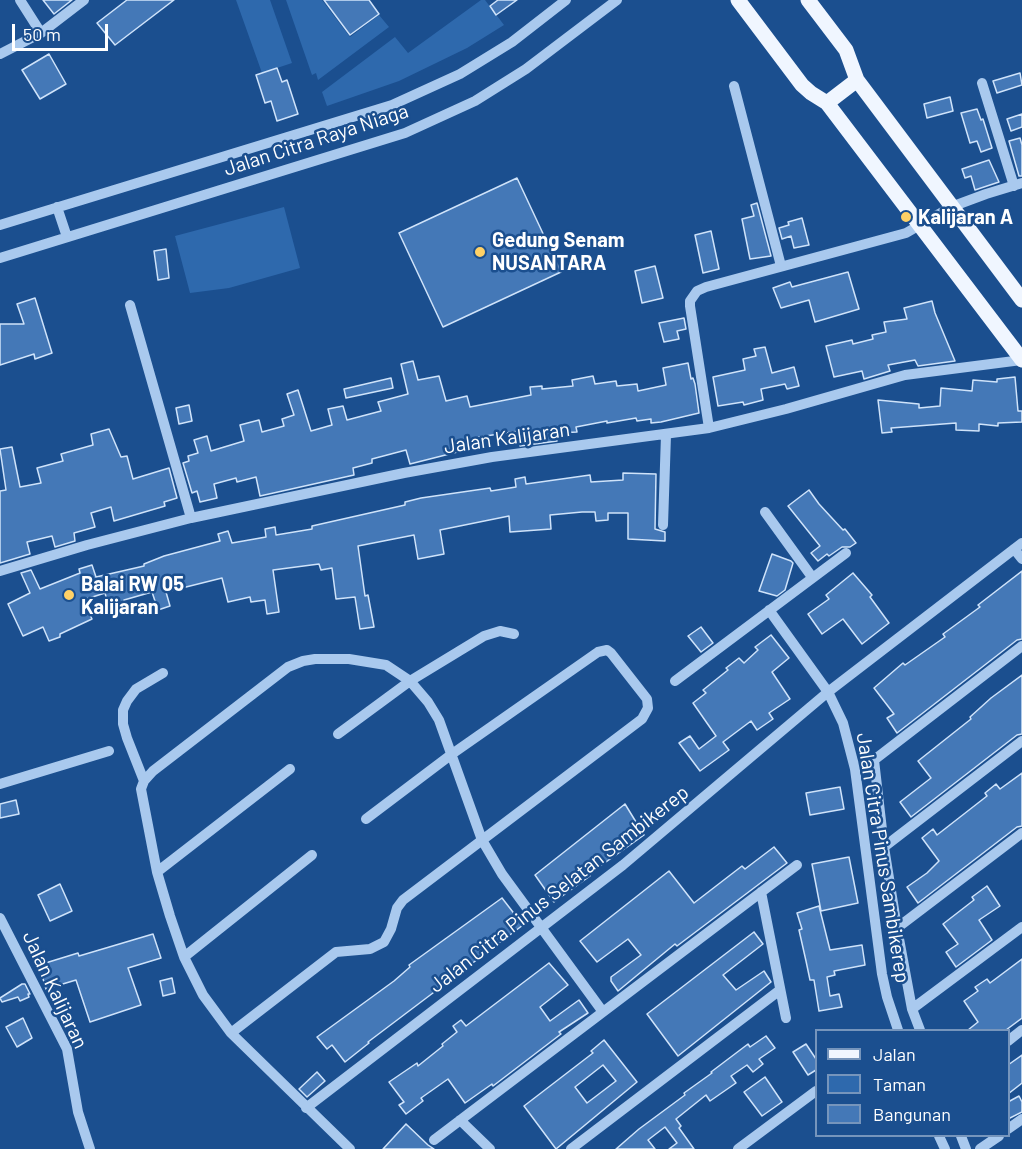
<!DOCTYPE html>
<style>
body{margin:0}
#map{position:relative;width:1022px;height:1149px;overflow:hidden;background:#1b4f8f;font-family:Barlow,sans-serif}
canvas{display:block}
.legend{position:absolute;left:815px;top:1029px;width:195px;height:108px;box-sizing:border-box;background:#1b4f8f;border:2px solid #7695bc;margin:0;padding:8px 10px;list-style:none;font-size:18px;color:#fff}
.legend li{display:flex;align-items:center;gap:12px;height:30px}
.legend b{width:30px;border:2px solid #7695bc}
.scale{position:absolute;left:12px;top:24px;width:96px;height:27px;box-sizing:border-box;border:3px solid #fff;border-top:0;padding-left:8px;font-size:18px;line-height:21px;white-space:nowrap;color:#fff;-webkit-text-stroke:4px #1b4f8f;paint-order:stroke}
</style>
<div id="map">
<canvas width="1022" height="1149"></canvas>
<ul class="legend">
<li><b style="height:8px;background:#f0f6ff"></b>Jalan</li>
<li><b style="height:16px;background:#2e69ad"></b>Taman</li>
<li><b style="height:16px;background:#4478b7"></b>Bangunan</li>
</ul>
<div class="scale">50 m</div>
</div>
<script>
const c = document.querySelector('canvas').getContext('2d');
c.lineJoin = 'round';
function fillPath(path, color) { c.fillStyle = color; c.fill(path, 'evenodd'); }
const toPath = rows => new Path2D(rows.map(r => 'M' + r).join(''));
function trace(path, color, width, dash) { c.strokeStyle = color; c.lineWidth = width; c.lineCap = dash ? 'butt' : 'round'; c.setLineDash(dash || []); c.stroke(path); }
function drawText(font, color, halo, rows, align = 'center') {
  c.font = font + ' Barlow,sans-serif'; c.lineWidth = 5; c.setLineDash([]); c.textBaseline = 'middle'; c.strokeStyle = halo; c.fillStyle = color; for (const [text, x, y, turn = 0] of rows) {
    c.save(); c.translate(x, y); c.rotate((+turn || 0) * Math.PI / 180); c.textAlign = isNaN(turn) ? turn : align; if (halo) c.strokeText(text, 0, 0); c.fillText(text, 0, 0); c.restore();
  }
}
const green = toPath([
 [236,0,270,0,292,63,262,73],
 [286,0,322,0,350,37,379,15,389,27,318,80,316,73,312,75],
 [481,0,485,0,504,25,467,48,399,81,327,106,322,92,395,37,408,53],
 [284,207,300,268,229,288,190,293,175,236]
]);
const building = toPath([
 [43,0,72,0,54,14,43,0],
 [127,0,174,0,115,45,97,23,127,0],
 [324,0,369,0,379,14,350,35,324,0],
 [498,0,517,0,496,15,490,6,498,0],
 [49,54,66,84,40,99,22,70,49,54],
 [277,68,282,82,287,80,298,114,277,121,271,101,265,103,256,75,277,68],
 [1020,73,1022,85,997,93,993,81,1020,73],
 [950,97,953,111,927,118,924,104,950,97],
 [977,109,981,120,983,119,992,148,981,152,977,141,970,143,961,113,977,109],
 [1022,114,1022,127,1011,131,1007,119,1022,114],
 [1020,138,1022,145,1022,176,1019,176,1009,141,1020,138],
 [989,160,999,182,975,190,971,176,965,178,962,169,989,160],
 [517,178,561,272,443,327,399,233,517,178],
 [757,203,771,256,750,259,742,219,754,216,751,205,757,203],
 [802,218,809,245,794,248,791,236,782,239,779,228,789,225,788,222,802,218],
 [711,231,719,269,703,273,695,235,711,231],
 [166,249,169,278,158,280,154,251,166,249],
 [655,266,663,298,642,303,635,271,655,266],
 [848,272,859,309,815,322,809,300,781,308,773,288,790,282,792,287,848,272],
 [35,298,52,353,35,359,34,354,0,365,0,324,24,324,17,304,35,298],
 [932,301,935,313,955,361,918,366,915,360,888,365,890,371,864,379,862,371,834,377,826,346,852,340,853,344,873,339,872,335,886,332,884,322,907,319,904,308,932,301],
 [684,318,686,329,677,331,679,339,664,342,659,323,684,318],
 [765,347,772,373,794,367,799,386,787,389,785,384,761,389,763,400,744,405,743,402,718,406,713,377,745,370,743,359,756,356,754,349,765,347],
 [413,361,418,380,439,376,446,401,467,396,470,407,531,395,530,387,542,386,542,389,573,386,572,380,593,376,595,384,616,381,617,386,637,384,638,391,666,385,663,368,688,363,691,379,693,378,695,384,699,413,661,422,651,423,651,419,637,421,636,418,607,423,607,421,576,427,577,432,556,433,557,441,520,446,519,431,479,437,481,446,410,464,406,450,372,459,372,463,353,468,354,475,260,496,256,477,237,482,236,478,214,484,217,498,200,502,197,491,192,493,183,463,189,461,188,456,198,453,194,440,207,436,211,451,244,441,240,425,259,420,262,432,284,426,282,419,294,415,287,394,298,390,311,431,332,425,328,409,343,406,347,420,381,411,378,402,408,394,401,364,413,361],
 [1015,377,1018,411,1022,411,1022,422,998,423,998,426,979,424,979,431,956,430,956,423,891,428,892,432,882,433,878,400,919,404,919,408,940,406,941,388,972,391,973,380,997,382,997,379,1015,377],
 [391,378,393,388,346,398,344,389,391,378],
 [189,405,192,421,179,424,176,408,189,405],
 [109,429,121,457,127,456,133,479,169,468,177,498,164,502,165,506,114,521,111,507,91,513,95,527,74,533,75,541,55,547,52,536,27,542,30,554,0,563,0,491,6,490,0,449,12,447,20,487,41,483,37,468,63,461,61,454,93,445,91,434,109,429],
 [623,473,656,474,655,529,665,532,665,541,628,539,628,513,608,513,608,520,596,521,595,512,582,512,550,515,551,529,510,532,509,516,440,530,444,554,418,559,414,535,358,546,365,596,368,595,374,627,360,629,355,597,336,599,332,568,321,570,319,564,273,570,279,612,267,614,265,600,251,602,250,597,228,602,222,578,166,592,170,606,158,610,152,592,124,600,126,609,110,612,105,593,83,600,92,619,60,634,60,637,49,641,43,627,23,636,8,604,30,593,21,573,31,570,40,589,80,573,79,569,92,565,96,577,144,566,144,564,164,556,220,541,218,534,228,531,232,543,266,537,265,529,275,527,276,535,312,529,312,526,405,505,405,502,421,498,490,488,491,491,516,487,515,479,525,477,526,484,590,475,591,482,623,480,623,473],
 [809,490,819,504,843,530,845,529,856,543,850,547,842,547,829,556,827,554,818,561,811,553,820,546,788,506,809,490],
 [772,554,791,561,793,563,785,590,777,596,759,591,772,554],
 [1022,571,1022,639,1017,640,897,733,887,718,894,714,874,688,903,663,905,665,945,637,943,634,980,607,978,605,1022,571],
 [853,573,872,595,870,597,889,623,862,644,843,619,822,634,808,614,829,599,826,595,853,573],
 [701,627,713,643,701,652,688,636,701,627],
 [771,635,789,658,772,672,790,699,769,713,773,719,757,730,751,721,723,742,729,750,700,771,679,743,690,736,699,749,716,736,693,703,706,693,703,690,728,670,726,668,739,658,744,663,758,650,755,647,771,635],
 [1022,675,1022,734,1017,735,911,817,900,802,931,778,918,761,971,719,970,717,991,698,1022,675],
 [1022,773,1022,826,1017,827,918,903,907,887,927,873,939,861,922,838,933,829,937,835,987,796,985,793,996,784,1000,789,1022,773],
 [840,787,844,809,810,815,806,793,840,787],
 [16,800,19,814,0,818,0,804,16,800],
 [625,804,644,835,589,874,590,876,554,902,535,875,625,804],
 [774,847,787,863,677,946,675,944,618,991,611,981,611,977,641,955,628,939,597,962,580,941,669,871,694,903,742,866,745,869,774,847],
 [849,857,858,903,821,911,812,864,849,857],
 [60,884,72,911,50,921,38,895,60,884],
 [987,886,1000,906,979,920,992,940,956,967,946,952,958,944,943,924,974,900,972,897,987,886],
 [502,898,523,925,368,1042,369,1043,345,1062,332,1045,327,1049,317,1037,394,981,410,967,409,965,502,898],
 [819,906,830,950,862,945,865,965,834,971,835,975,827,977,830,996,839,994,842,1007,819,1011,814,980,810,980,806,961,799,930,802,929,797,913,819,906],
 [754,932,763,944,723,975,736,990,764,971,771,982,678,1056,647,1014,754,932],
 [153,934,161,958,128,968,141,1005,90,1022,76,980,46,989,39,965,78,953,79,956,153,934],
 [1022,959,1022,1018,1006,1030,968,1030,978,1022,964,1001,978,991,975,987,987,979,990,983,1022,959],
 [549,963,568,985,540,1007,550,1021,579,1000,588,1013,559,1032,561,1034,493,1086,492,1084,465,1103,448,1079,421,1098,423,1101,406,1114,399,1105,404,1102,389,1082,417,1063,418,1066,443,1046,442,1044,457,1032,453,1026,461,1020,466,1026,549,963],
 [172,978,175,993,163,996,160,981,172,978],
 [22,984,25,984,30,994,28,994,29,997,20,1001,18,997,2,1002,0,998,22,984],
 [23,1018,32,1038,17,1047,6,1027,23,1018],
 [766,1036,775,1048,759,1059,763,1064,753,1072,747,1065,731,1076,736,1083,710,1101,706,1095,676,1119,681,1126,679,1128,694,1149,669,1149,677,1143,665,1127,648,1140,655,1149,616,1149,639,1129,685,1095,684,1093,712,1073,711,1072,748,1044,750,1047,766,1036],
 [604,1040,637,1082,556,1149,524,1106,593,1053,591,1051,604,1040],
 [603,1065,616,1081,587,1103,575,1087,603,1065],
 [806,1044,816,1059,816,1070,808,1075,793,1052,806,1044],
 [1022,1055,1022,1083,1008,1094,1008,1065,1022,1055],
 [317,1072,325,1081,307,1097,299,1089,317,1072],
 [765,1077,782,1102,762,1116,744,1092,765,1077],
 [1019,1096,1022,1102,1022,1112,1008,1119,1008,1102,1019,1096],
 [406,1124,428,1145,434,1149,383,1149,406,1124]
]);
const minor = toPath([
 [20,0,41,33],
 [0,54,41,33,84,0],
 [982,83,1014,186],
 [734,86,781,266],
 [57,207,67,237],
 [0,225,392,105,460,74,512,42,566,0],
 [0,258,405,133,475,101,526,69,617,0],
 [130,305,191,518],
 [709,428,690,306,690,301,697,291,706,287,906,233,951,207,986,194,1022,183],
 [765,512,812,577],
 [663,525,666,435],
 [1014,549,1022,559],
 [0,571,87,545,191,518,404,473,492,457,709,428,786,409,905,375,1022,360],
 [769,610,828,692,843,723,855,769,882,974,887,997,898,1030],
 [675,681,846,553],
 [338,734,410,681,484,636,500,631,514,634],
 [144,781,127,738,123,724,123,710,127,701,136,689,163,673],
 [0,784,109,751],
 [884,847,1022,741],
 [157,872,290,769],
 [761,892,786,1018],
 [0,918,67,1049,78,1112,90,1149],
 [897,928,1022,833],
 [184,957,312,855],
 [912,1009,1022,927],
 [920,1030,912,1009,897,928,884,847,874,760,1022,646],
 [231,1033,336,952,370,949,384,942,391,929,397,908,403,900,642,719,648,708,647,699,611,653,607,650,598,652,452,754,366,819],
 [1008,1041,1022,1030],
 [306,1108,623,865,828,692,1022,543],
 [460,1120,490,1149],
 [1008,1129,1022,1119],
 [939,1136,945,1149],
 [961,1136,966,1149],
 [434,1140,797,865],
 [350,1149,231,1033,203,995,184,957,170,916,157,872,141,789,144,781,153,771,288,667,303,661,315,659,349,659,386,665,410,681,428,702,439,720,482,840,502,874,603,1012],
 [571,1149,780,990],
 [738,1149,816,1091],
 [980,1149,999,1136]
]);
const major = toPath([
 [738,0,802,85,811,93,827,103,1022,360],
 [808,0,846,50,857,80,1022,300],
 [827,103,857,80]
]);
const markers = [
 [906,217,6,"#ffd166"],
 [480,252,6,"#ffd166"],
 [69,595,6,"#ffd166"]
];
const streetNames = [
 ["Jalan Citra Raya Niaga",316,140,-18],
 ["Jalan Kalijaran",507,438,-8],
 ["Jalan Citra Pinus Sambikerep",883,858,81],
 ["Jalan Citra Pinus Selatan Sambikerep",559,889,-38],
 ["Jalan Kalijaran",55,990,65]
];
const poiNames = [
 ["Kalijaran A",918,217],
 ["Gedung Senam",492,240],
 ["NUSANTARA",492,263],
 ["Balai RW 05",81,584],
 ["Kalijaran",81,607]
];
fillPath(green, '#2e69ad');
fillPath(building, '#4478b7');
trace(building, '#cfe3fa', 1.5);
trace(minor, '#a9c9ee', 10);
trace(major, '#f0f6ff', 15);
for (const [x, y, r, color] of markers) { const dot = new Path2D(); dot.arc(x, y, r, 0, 2 * Math.PI); c.fillStyle = color; c.fill(dot); trace(dot, '#1b4f8f', 2); }
drawText('20px', '#fff', '#1b4f8f', streetNames);
drawText('bold 20px', '#fff', '#1b4f8f', poiNames, 'left');
</script>
